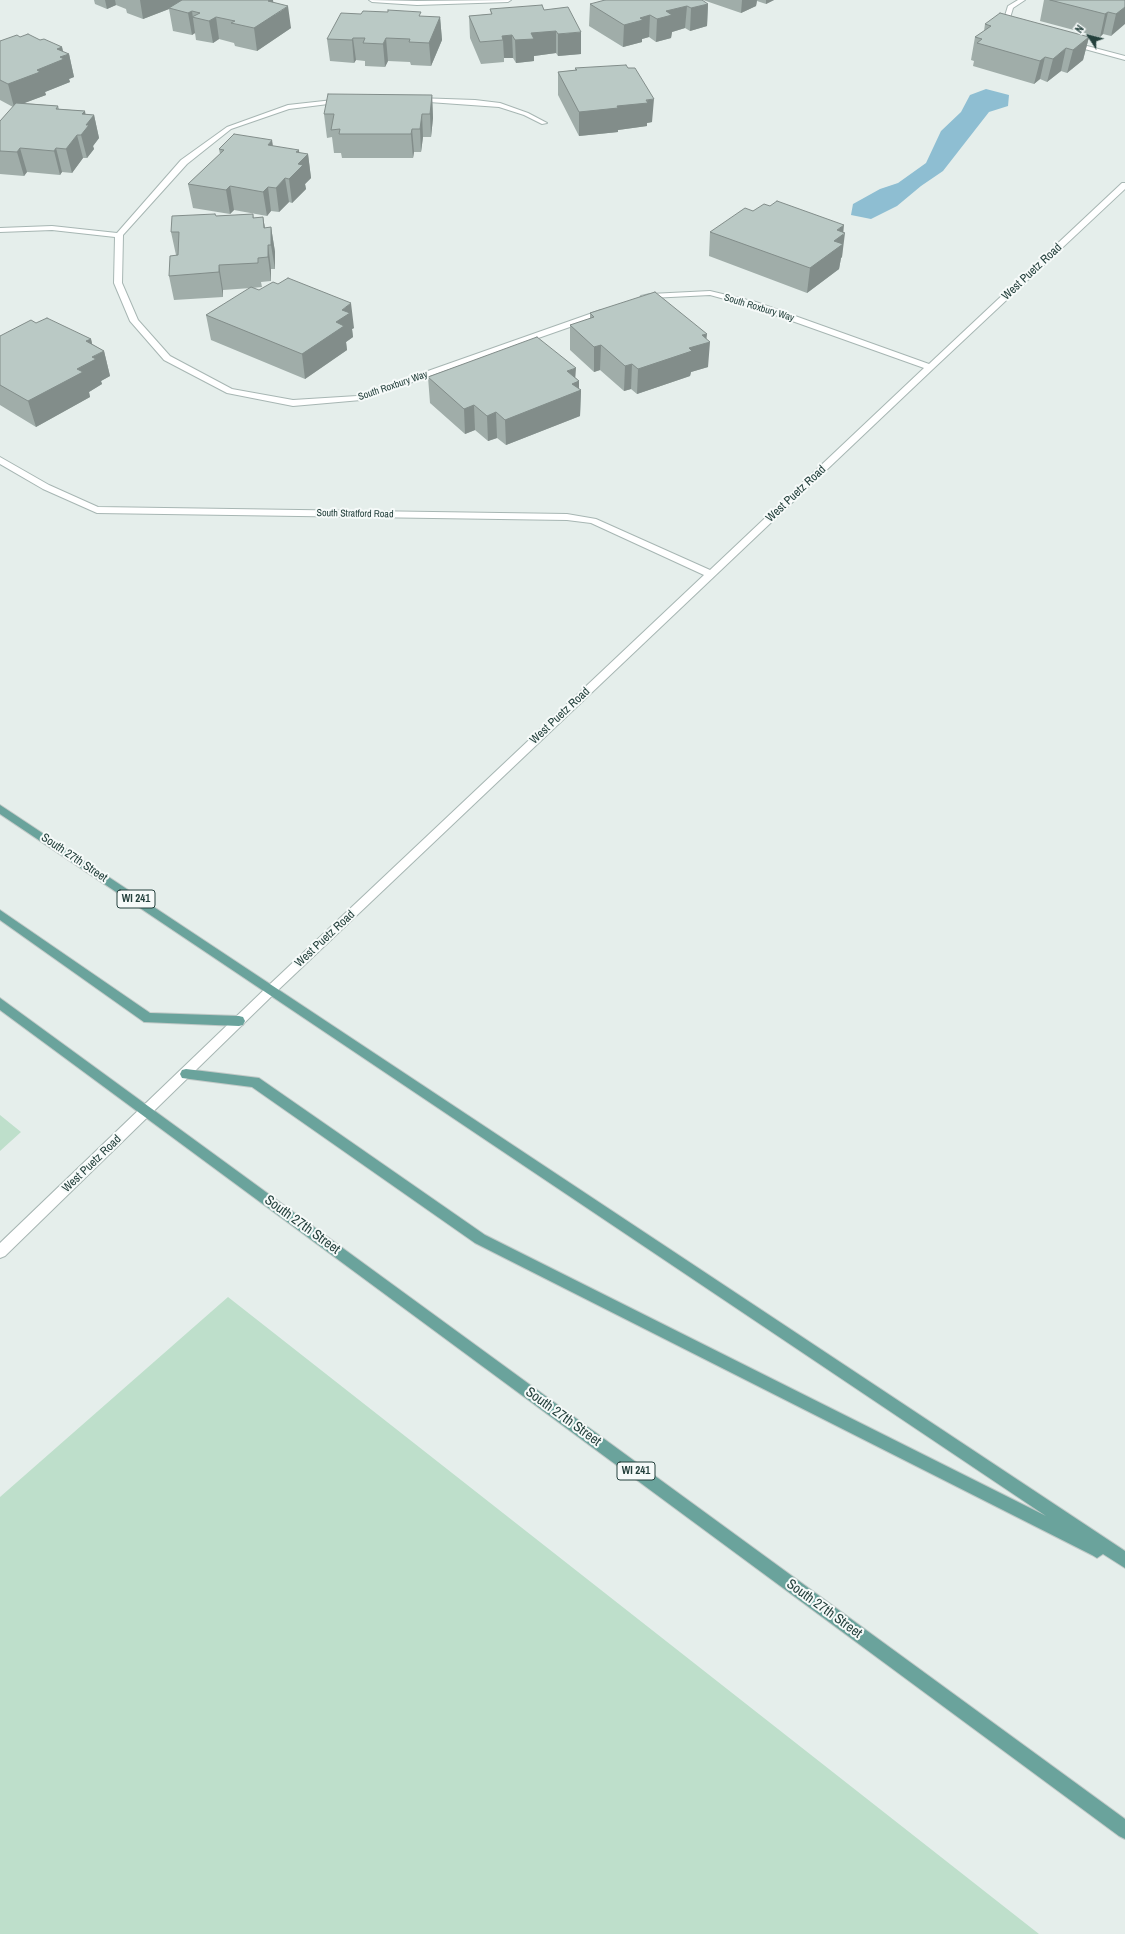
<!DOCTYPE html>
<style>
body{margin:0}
#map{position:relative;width:1125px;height:1934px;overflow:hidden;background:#e5eeeb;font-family:"Archivo Narrow",sans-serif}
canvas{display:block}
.north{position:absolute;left:1069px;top:16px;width:40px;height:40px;-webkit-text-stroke:3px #f6faf9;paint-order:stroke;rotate:306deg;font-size:11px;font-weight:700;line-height:16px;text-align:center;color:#24403c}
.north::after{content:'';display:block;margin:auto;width:14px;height:18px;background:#24403c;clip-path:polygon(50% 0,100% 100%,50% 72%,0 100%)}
</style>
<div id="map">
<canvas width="1125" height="1934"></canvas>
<div class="north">N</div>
</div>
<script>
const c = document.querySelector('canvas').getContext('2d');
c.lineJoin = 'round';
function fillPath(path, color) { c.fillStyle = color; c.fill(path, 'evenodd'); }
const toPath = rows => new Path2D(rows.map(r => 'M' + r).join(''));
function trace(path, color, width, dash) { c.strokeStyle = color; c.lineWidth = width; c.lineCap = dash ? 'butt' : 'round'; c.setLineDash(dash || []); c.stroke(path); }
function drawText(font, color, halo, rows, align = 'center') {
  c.font = font + ' "Archivo Narrow",sans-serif'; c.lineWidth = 4; c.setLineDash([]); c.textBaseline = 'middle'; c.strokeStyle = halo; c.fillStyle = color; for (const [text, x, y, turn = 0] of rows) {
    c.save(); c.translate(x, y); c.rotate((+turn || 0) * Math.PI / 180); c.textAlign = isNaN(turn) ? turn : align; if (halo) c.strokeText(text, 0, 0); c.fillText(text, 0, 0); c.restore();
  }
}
const green = toPath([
 [0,1115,21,1132,0,1151],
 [228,1297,1039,1934,0,1934,0,1497]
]);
const water = toPath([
 [986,89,1009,95,1008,106,989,112,943,171,921,186,897,206,871,219,851,215,853,204,880,189,898,183,926,163,941,131,961,112,970,95]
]);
const minor = toPath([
 [369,0,417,1,511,0,508,2,417,5,372,2,369,0],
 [1018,0,1025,0,1013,8,1010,18,1019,24,1020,25,1017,27,1004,19,1008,6,1018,0],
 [1072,42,1125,56,1125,60,1070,45,1069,44,1072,42],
 [417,98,475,100,500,103,528,113,547,123,542,124,524,115,499,107,415,101,415,99,417,98],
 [342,99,345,101,344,102,289,109,231,129,187,164,123,235,122,283,138,320,170,356,232,389,293,400,357,396,601,310,607,310,607,314,361,400,293,406,227,393,164,360,130,321,114,283,115,237,52,230,0,232,0,228,52,226,117,233,181,160,227,127,288,105,342,99],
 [1122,183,1125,183,1125,189,933,369,276,992,5,1256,0,1258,0,1243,268,986,704,575,591,523,567,520,97,513,43,489,0,464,0,457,49,485,98,507,567,514,596,519,710,570,924,368,750,306,710,295,651,298,644,300,640,298,641,296,650,294,710,291,756,302,929,364,1122,183]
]);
const major = toPath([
 [0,805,1125,1551,1125,1568,1103,1554,1097,1558,1092,1555,475,1243,252,1087,182,1078,180,1074,182,1070,186,1069,259,1078,485,1235,1046,1516,0,814,0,805],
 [0,910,150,1013,239,1016,243,1017,245,1021,243,1025,239,1026,144,1022,0,920,0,910],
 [0,998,1125,1819,1125,1839,1119,1836,0,1010,0,998]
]);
const wall = toPath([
 [94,0,273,0,273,2,291,28,257,51,235,46,234,43,219,39,213,43,196,40,195,33,192,35,173,31,169,9,143,19,127,13,126,9,116,5,107,9,95,4],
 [703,0,774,0,766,4,757,1,756,6,741,13],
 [1044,0,1125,0,1111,36,1103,34,1100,37,1040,21],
 [590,4,708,4,707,26,690,31,685,28,672,32,671,38,656,42,649,37,642,39,642,42,623,47,589,26],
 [490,9,544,10,581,54,558,56,556,53,534,56,534,61,516,63,513,58,504,58,504,62,481,64,470,38,469,16,491,14],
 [421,17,440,17,442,40,431,66,411,65,410,62,388,61,385,67,365,66,365,61,356,60,354,63,330,61,327,39],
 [985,24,1089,37,1083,60,1067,73,1061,71,1047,82,1040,79,1034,84,973,66,974,61,971,60,975,37,984,31],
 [20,37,40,40,62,47,63,52,69,54,74,77,69,79,70,82,45,92,46,95,24,103,58,106,59,109,85,111,85,114,94,115,99,138,93,146,94,149,87,158,83,158,72,173,62,172,60,175,27,172,24,176,0,174,0,121,13,107,0,100,0,41],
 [575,68,652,122,647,123,647,126,618,130,618,132,579,136,558,95,558,72,575,70],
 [432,95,433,118,431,137,423,137,421,152,414,152,413,158,342,158,341,153,334,153,332,137,327,138,324,114],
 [273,146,299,153,308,154,311,178,305,184,306,189,292,203,289,202,279,212,271,211,267,216,234,210,230,214,193,208,188,184,220,154,219,149],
 [753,211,843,232,842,257,841,258,839,269,807,293,709,256,710,232],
 [253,214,254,218,263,217,265,228,271,227,275,252,275,269,271,269,271,281,261,282,262,287,252,288,354,328,352,329,353,337,346,342,347,350,305,379,211,340,206,315,251,288,223,290,223,297,174,300,169,276,176,255,171,232,216,216],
 [590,313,707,339,708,367,691,372,690,376,637,394,631,389,624,391,600,370,594,372,570,350,570,325,590,319],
 [36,323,91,339,92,344,104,351,110,376,101,381,102,384,89,392,90,397,36,427,0,405,0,336],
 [428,377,576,378,579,381,579,389,581,390,580,416,506,445,497,438,488,441,475,430,465,434,430,403]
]);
const shadedWall = toPath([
 [105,0,115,0,116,5,107,9],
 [140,0,188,0,169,8,169,9,143,19],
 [270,0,273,0,275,15,288,6,291,28,257,51,254,28,268,1],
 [742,0,757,0,756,6,741,13],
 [766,0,774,0,766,4],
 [708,4,707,26,690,31,691,8],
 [687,6,685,28,672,32,671,38,656,42,657,19,666,11],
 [1125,7,1125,24,1111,36,1116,14],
 [192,11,195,33,192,35,188,13],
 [1108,12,1103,34,1100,37,1105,14],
 [650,15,649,37,642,39,642,42,623,47,624,25,640,18],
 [216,17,219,39,213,43,209,21],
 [440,17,442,40,431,66,429,43],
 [556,31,556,53,534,56,534,61,516,63,515,40,531,33],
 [581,32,581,54,558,56,558,34],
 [512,35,513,58,504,58,503,40,502,36],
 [1089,37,1083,60,1067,73,1073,50],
 [353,38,356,60,354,63,352,40],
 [386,38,388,61,385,67,383,44],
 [62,47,64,56,69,54,74,77,69,79,70,82,45,92,46,95,14,107,8,84,37,70,57,49],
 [1066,48,1061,71,1047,82,1053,59],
 [1045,57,1040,79,1034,84,1040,61],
 [432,95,433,118,431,137,430,114],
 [654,99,652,122,647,123,647,126,618,130,618,132,579,136,579,112],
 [85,111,87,123,94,115,99,138,93,146,94,149,87,158,81,135,82,114],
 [422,114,423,137,421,152,420,129],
 [412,129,414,152,413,158,411,134],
 [77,135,83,158,72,173,66,149],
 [272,140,276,164,268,145],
 [20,148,27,172,24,176,17,152],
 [56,148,62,172,60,175,54,151],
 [299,150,300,162,308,154,311,178,305,184,306,189,292,203,289,179,296,152],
 [285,178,289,202,279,212,276,188],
 [230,186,234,210,230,214,226,190],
 [268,187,271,211,267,216,263,192],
 [263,217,267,241,264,228],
 [844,225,843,235,845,233,842,257,841,258,839,269,807,293,810,268,834,241,837,230],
 [271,227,275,252,275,269,271,245],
 [268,245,271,269,271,281,268,257],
 [219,265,223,290,223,297,219,272],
 [351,303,354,328,352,329,353,337,346,342,347,350,305,379,302,354,336,322,342,310],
 [707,334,706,343,710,342,708,367,691,372,690,376,637,394,638,369,689,348,702,335],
 [91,339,95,356,104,351,110,376,101,381,102,384,89,392,90,397,36,427,28,401,77,369,86,341],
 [601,345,600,370,594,372,594,347],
 [632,364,631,389,624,391,625,366],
 [576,368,575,382,579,381,579,391,581,390,580,416,506,445,505,420,567,371],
 [474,405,475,430,465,434,464,409],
 [496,412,497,438,488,441,487,416]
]);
const building = toPath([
 [182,0,270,0,268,1,288,6,254,28,231,23,235,21,216,17,209,21,192,17,200,13,192,11,188,13,169,8,182,0],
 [605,0,702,0,708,4,691,8,687,6,666,11,672,15,657,19,650,15,640,18,643,20,624,25,590,4,605,0],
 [1050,0,1125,0,1125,7,1116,14,1108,12,1105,14,1050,0],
 [542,5,544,10,568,7,581,32,558,34,556,31,531,33,534,39,515,40,512,35,502,36,503,40,480,42,469,16,492,14,490,9,542,5],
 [388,10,421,12,419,16,440,17,429,43,409,42,410,39,386,38,383,44,363,43,365,38,353,38,352,40,327,39,341,13,361,14,363,11,388,12,388,10],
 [1000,13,1089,37,1073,50,1066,48,1053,59,1045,57,1040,61,977,43,982,39,975,37,991,26,985,24,1000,13],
 [28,34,40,40,44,39,62,47,57,49,69,54,60,57,64,59,37,70,40,72,8,84,0,80,0,41,17,35,20,37,28,34],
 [626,65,628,68,635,68,654,99,646,100,648,103,617,106,618,108,579,112,558,72,577,70,575,68,626,65],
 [328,94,432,95,430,114,422,114,420,129,412,129,411,134,339,134,340,129,331,130,334,114,324,114,328,94],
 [16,103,58,106,56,109,85,111,82,114,94,115,86,125,89,125,81,135,77,135,66,149,56,148,54,151,20,148,17,152,0,151,0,121,16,103],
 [234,134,272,140,268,145,299,150,296,152,308,154,298,164,303,165,289,179,285,178,276,188,268,187,263,192,230,186,226,190,188,184,224,150,219,149,234,134],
 [777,201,844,225,837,230,845,233,834,241,843,244,810,268,710,232,745,208,753,211,764,204,770,206,777,201],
 [215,214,216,216,253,214,253,218,263,217,264,228,271,227,271,245,268,245,268,257,258,258,258,263,219,265,219,272,169,276,170,256,178,255,179,232,171,232,172,216,215,214],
 [288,278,351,303,342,310,350,313,336,322,344,326,302,354,206,315,251,287,259,290,273,282,278,284,288,278],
 [655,292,707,334,702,335,710,342,689,348,692,351,638,369,632,364,625,366,601,345,594,347,570,325,594,317,590,313,655,292],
 [47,318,91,339,86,341,104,351,92,357,96,359,77,369,83,372,28,401,0,385,0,336,31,320,36,323,47,318],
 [537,337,576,368,567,371,579,381,572,384,581,390,505,420,496,412,487,416,474,405,464,409,428,377,537,337]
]);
const farStreetnames = [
 ["South Roxbury Way",759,308,17],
 ["South Roxbury Way",393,386,-19],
 ["South Stratford Road",355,514,1]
];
const shields = [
 [136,899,38],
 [636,1471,38]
];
const shieldNames = [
 ["WI 241",136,899],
 ["WI 241",636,1471]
];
const streetNames = [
 ["West Puetz Road",1032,272,-43],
 ["West Puetz Road",796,494,-43],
 ["West Puetz Road",560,716,-43],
 ["South 27th Street",74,858,34],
 ["West Puetz Road",325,939,-43],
 ["West Puetz Road",92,1164,-44]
];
const nearStreetnames = [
 ["South 27th Street",302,1225,36],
 ["South 27th Street",563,1417,36],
 ["South 27th Street",824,1609,36]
];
fillPath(green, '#bedfcb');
fillPath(water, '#8ebed2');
trace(minor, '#a7b6b3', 2);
trace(major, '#c2cac8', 2);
fillPath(minor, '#fff');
fillPath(major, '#6aa39c');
fillPath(wall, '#a0ada9');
fillPath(shadedWall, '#828d8a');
fillPath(building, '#bac9c5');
trace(building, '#828d8a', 1);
drawText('10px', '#24403c', '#f6faf9', farStreetnames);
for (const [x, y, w] of shields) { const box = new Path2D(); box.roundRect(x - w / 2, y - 9, w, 18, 3); c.fillStyle = '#f6faf9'; c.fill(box); trace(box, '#24403c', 1); }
drawText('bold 11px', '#24403c', null, shieldNames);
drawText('12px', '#24403c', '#f6faf9', streetNames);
drawText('14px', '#24403c', '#f6faf9', nearStreetnames);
</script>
